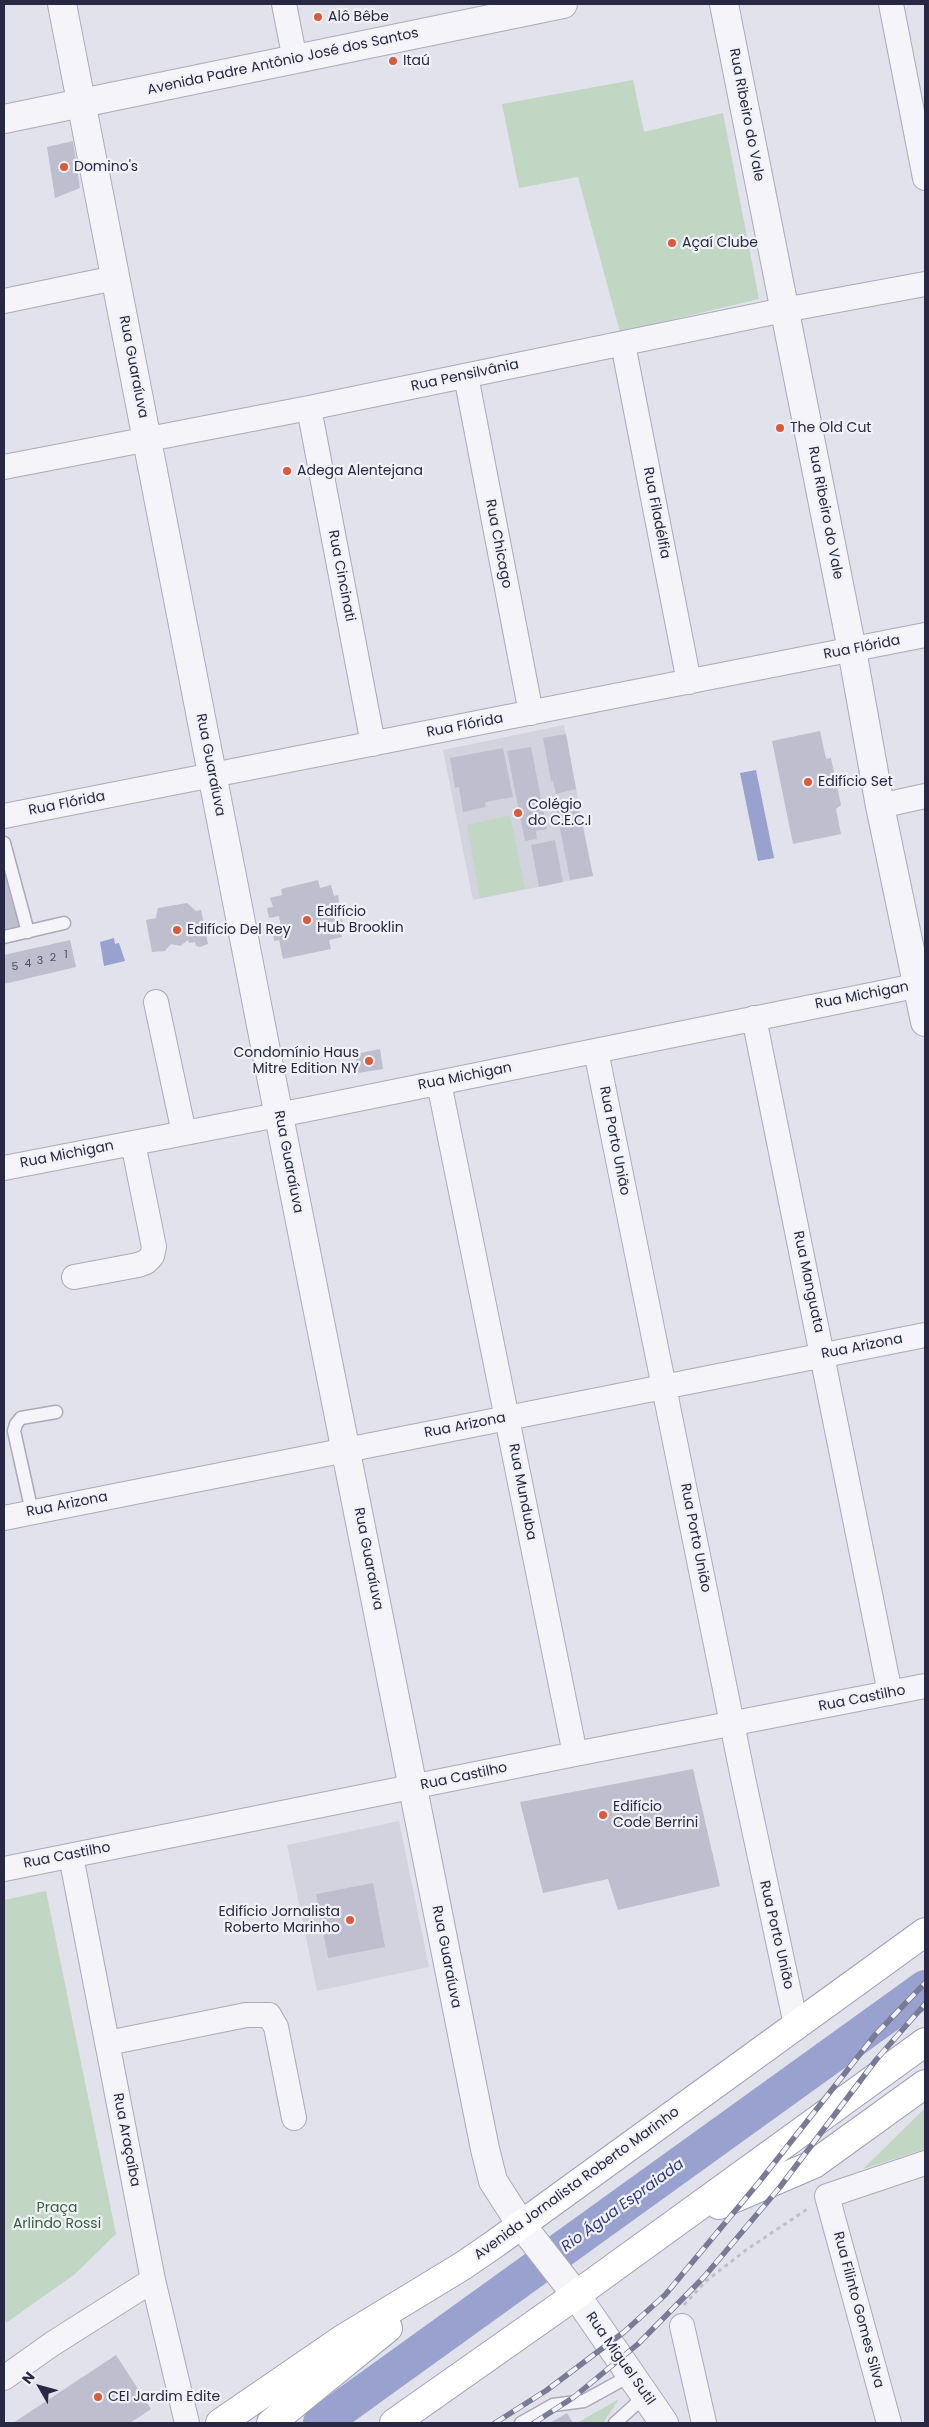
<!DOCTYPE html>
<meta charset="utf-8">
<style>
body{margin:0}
#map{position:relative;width:929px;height:2427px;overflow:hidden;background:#e1e2eb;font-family:Poppins,sans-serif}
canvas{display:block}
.frame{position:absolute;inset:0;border:5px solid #282844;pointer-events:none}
.north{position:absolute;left:15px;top:2362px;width:50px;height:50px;-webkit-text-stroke:4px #f1f1f8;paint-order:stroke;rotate:308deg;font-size:14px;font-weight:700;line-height:20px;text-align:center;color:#282844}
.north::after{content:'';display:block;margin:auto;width:18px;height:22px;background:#282844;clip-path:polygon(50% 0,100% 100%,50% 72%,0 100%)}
</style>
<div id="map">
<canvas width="929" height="2427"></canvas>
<div class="frame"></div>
<div class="north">N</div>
</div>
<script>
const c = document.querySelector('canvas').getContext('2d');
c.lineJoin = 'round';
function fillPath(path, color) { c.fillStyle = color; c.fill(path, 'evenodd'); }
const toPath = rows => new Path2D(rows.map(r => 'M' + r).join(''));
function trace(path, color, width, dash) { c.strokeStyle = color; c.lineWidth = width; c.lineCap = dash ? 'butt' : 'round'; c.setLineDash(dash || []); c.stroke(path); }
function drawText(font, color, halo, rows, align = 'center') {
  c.font = font + ' Poppins,sans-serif'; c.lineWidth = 4.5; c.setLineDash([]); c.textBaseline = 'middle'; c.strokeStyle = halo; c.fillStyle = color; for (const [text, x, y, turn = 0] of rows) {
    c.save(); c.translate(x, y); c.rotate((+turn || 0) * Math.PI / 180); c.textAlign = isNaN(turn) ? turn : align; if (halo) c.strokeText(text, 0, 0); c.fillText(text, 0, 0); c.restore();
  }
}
const built = toPath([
 [564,725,593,876,473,900,443,750],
 [399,1821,429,1967,317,1991,287,1845]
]);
const green = toPath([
 [633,80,644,132,723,113,759,299,620,332,578,177,519,188,502,104],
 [510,815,525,889,480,898,467,825],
 [46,1891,116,2234,75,2274,6,2323,4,2319,4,1900],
 [925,2108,925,2149,863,2169],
 [619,2399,603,2423,577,2423]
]);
const water = toPath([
 [756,770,774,858,758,861,740,773],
 [114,938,115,944,119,943,125,961,104,966,100,942]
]);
const river = toPath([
 [321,2423,925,1988]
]);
const building = toPath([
 [73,141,80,188,55,198,47,147],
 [820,731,826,759,831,758,841,805,836,809,841,834,793,844,772,741],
 [566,734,576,789,556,794,553,781,551,781,543,738],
 [531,747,547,829,536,831,537,839,525,841,507,751],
 [503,748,513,797,485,802,486,807,463,812,459,787,455,788,450,758],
 [577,799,593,876,570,880,555,803],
 [555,840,563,882,539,887,531,845],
 [4,854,28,932,4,937],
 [318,880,320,888,331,885,334,896,338,895,339,902,331,904,335,921,342,919,344,926,340,927,342,937,329,940,331,949,283,959,279,940,274,941,273,934,282,932,279,916,269,918,267,908,273,907,270,898,282,895,281,889],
 [187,903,196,911,201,910,208,944,200,947,196,946,195,942,189,943,188,940,180,946,171,944,165,951,152,952,146,920,156,918,158,908],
 [70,940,76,967,4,984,4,955],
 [380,1049,383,1069,358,1073,355,1054],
 [693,1769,720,1886,618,1910,608,1879,543,1893,520,1802],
 [373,1883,385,1947,328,1958,316,1894],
 [116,2355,151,2409,130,2423,13,2423],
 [567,2413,573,2423,550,2423]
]);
const path = toPath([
 [684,2305,706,2281,746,2250,809,2208]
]);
const service = toPath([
 [4,843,28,932],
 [4,937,64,923],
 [32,1512,14,1431,16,1424,21,1418,56,1412],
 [521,2423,553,2405,584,2401,631,2375],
 [615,2423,645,2396]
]);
const minor = toPath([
 [284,4,295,60],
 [891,4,925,178],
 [4,301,115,278],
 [623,344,689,682],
 [466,376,531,713],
 [309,408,373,744],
 [4,467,309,408,784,310,925,284],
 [880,806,925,796],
 [4,816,925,635],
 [156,1002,184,1133],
 [754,1018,890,1693],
 [596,1051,743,1778,796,2025],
 [439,1083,575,1754],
 [4,1168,314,1108,925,984],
 [74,1277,138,1265,146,1262,152,1256,154,1247,133,1143],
 [4,1518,925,1335],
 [71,1856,153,2280,187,2423],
 [4,1869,575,1754,925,1686],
 [108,2043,246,2015,269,2015,276,2027,294,2118],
 [682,2326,704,2423],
 [4,2378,52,2344,153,2280],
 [889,2423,827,2196,925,2163]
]);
const tertiary = toPath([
 [62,4,268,1061,485,2149,493,2181,520,2223,576,2295,664,2423],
 [724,4,852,650,880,806,925,1022],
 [4,119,563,4]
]);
const primary = toPath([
 [719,2205,814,2164,925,2084],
 [220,2423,341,2340,464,2265,496,2243,925,1932],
 [271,2423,388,2328],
 [394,2423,576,2295,925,2042]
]);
const rail = toPath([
 [495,2423,547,2390,624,2332,665,2295,760,2181,875,2035,925,1983],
 [534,2423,574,2397,638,2344,704,2277,780,2187,876,2060,925,2004]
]);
const markers = [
 [318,17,5,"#da5a3c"],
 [393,61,5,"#da5a3c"],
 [64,167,5,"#da5a3c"],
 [672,243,5,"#da5a3c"],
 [780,428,5,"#da5a3c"],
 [287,471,5,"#da5a3c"],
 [808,782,5,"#da5a3c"],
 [518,813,5,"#da5a3c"],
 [307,920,5,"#da5a3c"],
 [177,930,5,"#da5a3c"],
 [369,1061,5,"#da5a3c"],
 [603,1815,5,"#da5a3c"],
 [350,1920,5,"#da5a3c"],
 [98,2397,5,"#da5a3c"]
];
const numberNames = [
 ["1",66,955],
 ["2",53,958],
 ["3",40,961],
 ["4",28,964],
 ["5",15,967]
];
const poiNames = [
 ["Alô Bêbe",328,17],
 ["Itaú",403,61],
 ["Domino's",74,167],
 ["Açaí Clube",682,243],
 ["The Old Cut",790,428],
 ["Adega Alentejana",297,471],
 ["Edifício Set",818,782],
 ["Colégio",528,805],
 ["do C.E.C.I",528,821],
 ["Edifício",317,912],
 ["Hub Brooklin",317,928],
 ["Edifício Del Rey",187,930],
 ["Condomínio Haus",359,1053,"right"],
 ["Mitre Edition NY",359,1069,"right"],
 ["Edifício",613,1807],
 ["Code Berrini",613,1823],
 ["Edifício Jornalista",340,1912,"right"],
 ["Roberto Marinho",340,1928,"right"],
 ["CEI Jardim Edite",108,2397]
];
const streetNames = [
 ["Avenida Padre Antônio José dos Santos",283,62,-12],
 ["Rua Ribeiro do Vale",746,115,79],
 ["Rua Guaraíuva",133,367,79],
 ["Rua Pensilvânia",465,376,-12],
 ["Rua Filadélfia",656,513,79],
 ["Rua Ribeiro do Vale",825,513,79],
 ["Rua Chicago",498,544,79],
 ["Rua Cincinati",341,576,79],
 ["Rua Flórida",862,648,-11],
 ["Rua Flórida",465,726,-11],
 ["Rua Guaraíuva",210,765,79],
 ["Rua Flórida",67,804,-11],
 ["Rua Michigan",862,996,-11],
 ["Rua Michigan",465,1077,-11],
 ["Rua Porto União",614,1141,79],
 ["Rua Michigan",67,1155,-11],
 ["Rua Guaraíuva",288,1162,79],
 ["Rua Manguata",808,1282,78],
 ["Rua Arizona",862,1347,-11],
 ["Rua Arizona",465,1426,-11],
 ["Rua Munduba",522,1492,79],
 ["Rua Arizona",67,1505,-11],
 ["Rua Porto União",695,1538,79],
 ["Rua Guaraíuva",368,1559,79],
 ["Rua Castilho",862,1699,-11],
 ["Rua Castilho",464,1777,-12],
 ["Rua Castilho",67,1856,-11],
 ["Rua Porto União",776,1935,77],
 ["Rua Guaraíuva",446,1957,79],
 ["Rua Araçaíba",126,2140,79],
 ["Avenida Jornalista Roberto Marinho",577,2184,-36],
 ["Rua Filinto Gomes Silva",858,2310,75],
 ["Rua Miguel Sutil",620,2359,55]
];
const parkNames = [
 ["Praça",57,2208],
 ["Arlindo Rossi",57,2224]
];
const waterNames = [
 ["Rio Água Espraiada",623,2206,-36]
];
fillPath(built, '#d3d3e0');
fillPath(green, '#c1d6c3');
fillPath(water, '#99a1ce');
trace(river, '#99a1ce', 36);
fillPath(building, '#bebece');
trace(service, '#aaaab9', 15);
trace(minor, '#aaaab9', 26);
trace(tertiary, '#aaaab9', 30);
trace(primary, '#9fa1b8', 30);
trace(path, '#bfbfca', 3, [4, 4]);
trace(service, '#f4f4f9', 12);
trace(minor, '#f4f4f9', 24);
trace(tertiary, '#f4f4f9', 28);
trace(primary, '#fff', 28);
trace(rail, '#797a96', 5.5);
trace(rail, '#f1f1f8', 4, [11]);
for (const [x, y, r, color] of markers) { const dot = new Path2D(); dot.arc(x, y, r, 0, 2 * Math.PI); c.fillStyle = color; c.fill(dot); trace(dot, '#f1f1f8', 2); }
drawText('11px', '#4e4e66', null, numberNames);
drawText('14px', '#282844', '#f1f1f8', poiNames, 'left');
drawText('14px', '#282844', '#f1f1f8', streetNames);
drawText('14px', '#34613b', '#f1f1f8', parkNames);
drawText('italic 15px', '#2e367c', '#f1f1f8', waterNames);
</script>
